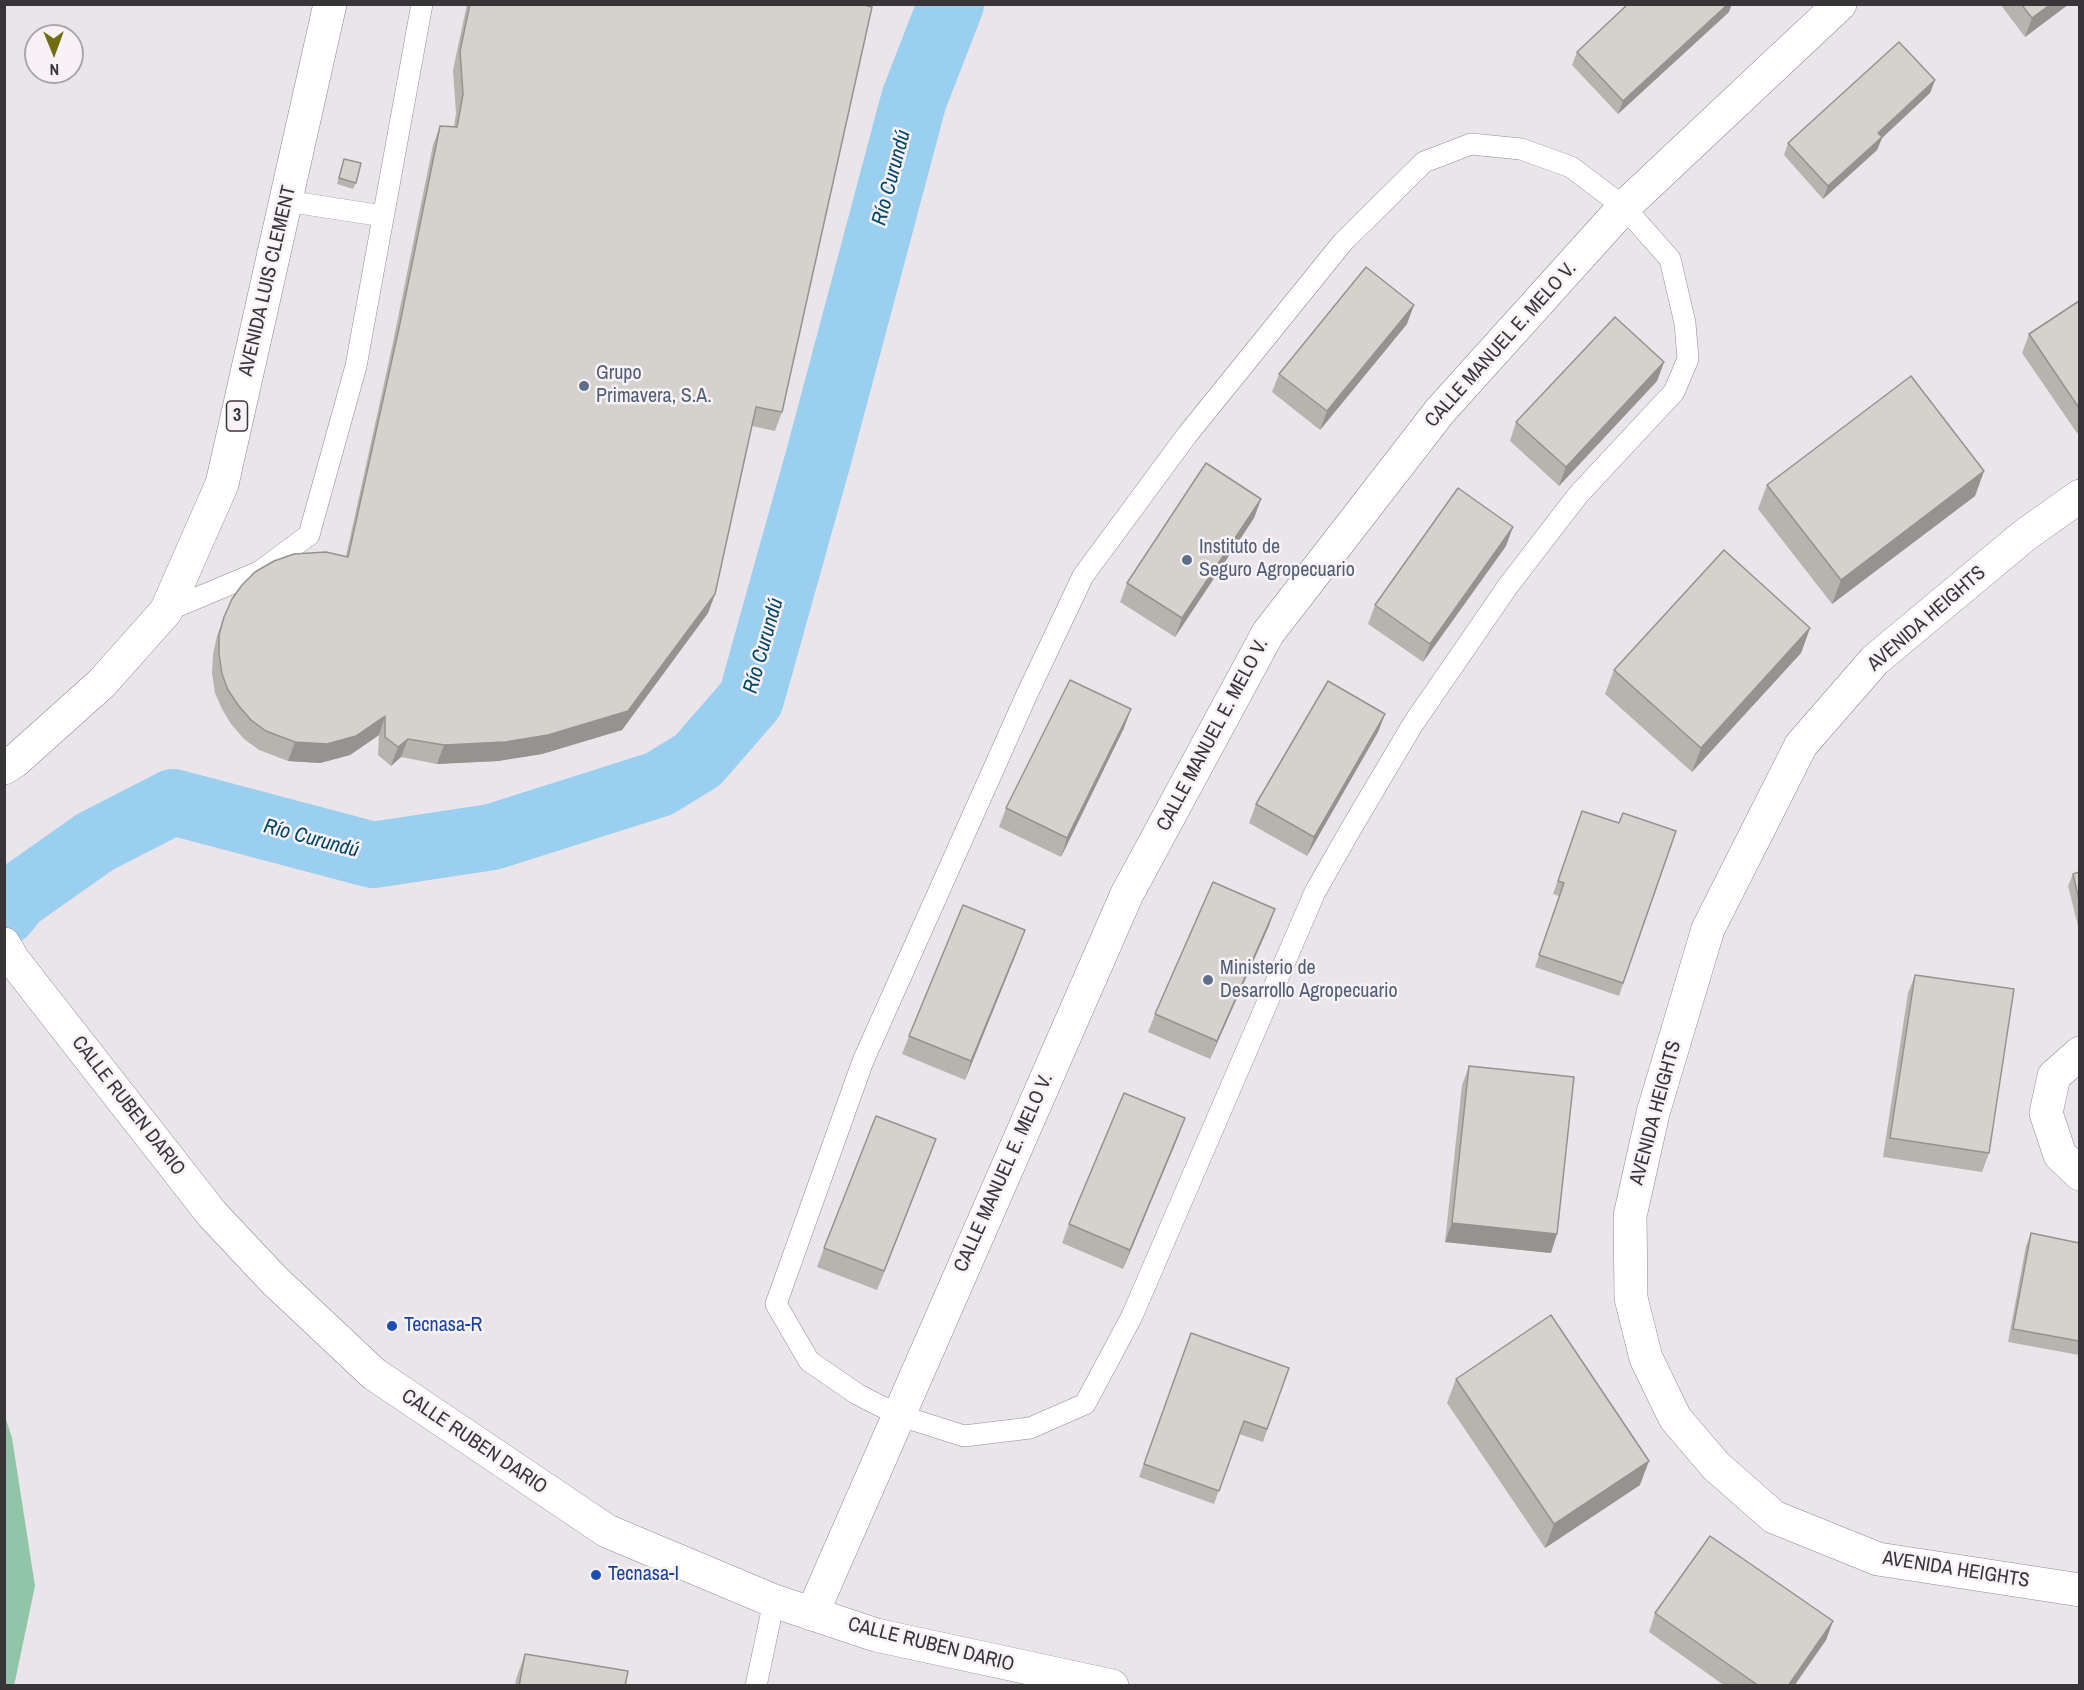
<!DOCTYPE html>
<meta charset="utf-8">
<style>
body{margin:0}
#map{position:relative;width:2084px;height:1690px;overflow:hidden;background:#eae5ea;font-family:"Archivo Narrow",sans-serif}
canvas{display:block}
.frame{position:absolute;inset:0;border:6px solid #373537;pointer-events:none}
.north{position:absolute;left:24px;top:24px;width:60px;height:60px;box-sizing:border-box;background:#f8f2f7;border:2px solid #aba6aa;border-radius:50%;rotate:179deg;font-size:16px;font-weight:700;line-height:24px;text-align:center;color:#373537}
.north::after{content:'';display:block;margin:auto;width:21px;height:27px;background:#726e0f;clip-path:polygon(50% 0,100% 100%,50% 72%,0 100%)}
</style>
<div id="map">
<canvas width="2084" height="1690"></canvas>
<div class="frame"></div>
<div class="north">N</div>
</div>
<script>
const c = document.querySelector('canvas').getContext('2d');
c.lineJoin = 'round';
function fillPath(path, color) { c.fillStyle = color; c.fill(path, 'evenodd'); }
const toPath = rows => new Path2D(rows.map(r => 'M' + r).join(''));
function trace(path, color, width, dash) { c.strokeStyle = color; c.lineWidth = width; c.lineCap = dash ? 'butt' : 'round'; c.setLineDash(dash || []); c.stroke(path); }
function drawText(font, color, halo, rows, align = 'center') {
  c.font = font + ' "Archivo Narrow",sans-serif'; c.lineWidth = 5; c.setLineDash([]); c.textBaseline = 'middle'; c.strokeStyle = halo; c.fillStyle = color; for (const [text, x, y, turn = 0] of rows) {
    c.save(); c.translate(x, y); c.rotate((+turn || 0) * Math.PI / 180); c.textAlign = isNaN(turn) ? turn : align; if (halo) c.strokeText(text, 0, 0); c.fillText(text, 0, 0); c.restore();
  }
}
const forest = toPath([
 [4,1413,12,1438,35,1586,14,1686,4,1685]
]);
const river = toPath([
 [4,913,17,897,95,842,173,802,373,855,492,837,659,784,698,760,751,699,820,452,914,99,951,4]
]);
const service = toPath([
 [1471,144,1521,149,1571,167,1624,207,1670,259,1685,323,1688,359,1674,392,1578,495,1508,586,1413,724,1352,827,1315,892,1132,1316,1085,1404,1030,1428,964,1436,898,1415,857,1394,809,1361,776,1304,863,1061,1028,692,1083,576,1187,435,1343,242,1424,162,1471,144],
 [286,201,383,216],
 [166,611,259,572,309,535,356,366,422,4],
 [756,1686,774,1601]
]);
const minor = toPath([
 [2080,496,2025,535,1875,660,1801,745,1708,929,1653,1113,1630,1216,1631,1298,1646,1358,1675,1418,1716,1466,1774,1517,1878,1559,2080,1590],
 [2080,1053,2054,1076,2046,1113,2060,1155,2080,1174],
 [812,1614,1127,894,1268,633,1440,411,1624,207,1840,4]
]);
const tertiary = toPath([
 [4,944,14,961,212,1214,274,1280,374,1374,607,1531,774,1601,876,1635,1112,1686]
]);
const primary = toPath([
 [4,768,15,761,102,683,166,611,222,484,330,4]
]);
const wall = toPath([
 [467,4,860,4,782,412,775,431,752,426,715,594,708,613,622,730,542,754,498,761,437,764,401,757,391,766,378,755,379,735,350,755,320,763,288,761,259,750,244,739,231,724,222,709,215,693,212,673,213,654,217,636,224,617,346,556,392,347,433,145,440,126,454,127,456,113,453,70],
 [2000,4,2069,4,2025,37],
 [1729,12,1618,114,1572,65,1577,52],
 [1935,80,1930,93,1882,138,1877,150,1823,199,1784,155,1788,143],
 [344,159,356,183,353,189,337,184],
 [2079,301,2079,432,2077,433,2022,353,2029,334],
 [1407,324,1320,430,1272,392,1279,374],
 [1664,362,1657,381,1559,486,1510,441,1516,422],
 [1984,471,1975,496,1832,604,1758,509,1767,485],
 [1261,499,1254,518,1175,637,1120,602,1127,583],
 [1506,546,1423,662,1368,624,1375,605],
 [1810,628,1801,653,1692,772,1605,694,1614,670],
 [1131,709,1124,728,1061,857,999,827,1006,808],
 [1385,714,1378,732,1307,856,1249,823,1256,804],
 [1582,811,1619,823,1676,831,1619,996,1535,967,1559,896,1553,894],
 [2079,872,2079,930,2068,886,2073,874],
 [1275,909,1268,928,1210,1059,1148,1032,1155,1014],
 [1018,949,965,1080,902,1054,909,1036],
 [1915,975,1989,1153,1982,1172,1883,1157,1908,993],
 [1469,1066,1551,1253,1445,1242,1462,1085],
 [1185,1118,1178,1137,1123,1269,1062,1243,1069,1224],
 [929,1158,877,1290,817,1267,824,1248],
 [2031,1233,2079,1243,2079,1355,2008,1342,2026,1246],
 [1191,1333,1289,1368,1263,1442,1239,1434,1214,1504,1139,1477],
 [1456,1379,1640,1485,1545,1548,1447,1403],
 [1655,1613,1833,1621,1826,1640,1794,1686,1725,1686,1649,1632],
 [525,1654,625,1686,515,1686,516,1679]
]);
const shadedWall = toPath([
 [1728,4,1732,4,1729,12,1618,114,1623,101],
 [2051,4,2069,4,2025,37,2032,18],
 [1935,80,1930,93,1882,138,1877,150,1823,199,1828,186,1878,133],
 [1414,305,1407,324,1320,430,1327,411],
 [1664,362,1657,381,1559,486,1566,467],
 [1984,471,1975,496,1832,604,1841,580],
 [1261,499,1254,518,1175,637,1182,618],
 [1513,527,1506,546,1423,662,1430,644],
 [715,594,708,613,622,730,542,754,498,761,437,764,444,745],
 [1810,628,1801,653,1692,772,1701,748],
 [1131,709,1124,728,1061,857,1067,838],
 [1385,714,1378,732,1307,856,1314,837],
 [385,716,379,735,350,755,320,763,288,761,295,742],
 [408,739,401,757,391,766,398,747],
 [1275,909,1268,928,1210,1059,1217,1041],
 [1025,930,1018,949,965,1080,971,1061],
 [1185,1118,1178,1137,1123,1269,1130,1250],
 [936,1139,929,1158,877,1290,884,1271],
 [1452,1223,1557,1234,1551,1253,1445,1242],
 [1649,1461,1640,1485,1545,1548,1554,1524],
 [1833,1621,1826,1640,1794,1686,1788,1686]
]);
const building = toPath([
 [470,4,860,4,872,7,782,412,756,407,715,594,628,711,548,735,505,742,444,745,408,739,398,747,385,737,385,716,356,736,327,744,295,742,266,731,251,720,238,705,228,690,222,674,219,654,219,635,224,617,232,599,242,585,255,572,274,561,294,554,326,552,348,557,399,328,440,126,457,127,463,94,460,51,470,4],
 [1628,4,1728,4,1623,101,1577,52,1628,4],
 [2021,4,2051,4,2032,18,2021,4],
 [1899,42,1935,80,1878,133,1882,137,1828,186,1788,143,1899,42],
 [344,159,361,163,356,183,339,178,344,159],
 [1366,267,1414,305,1327,411,1279,374,1366,267],
 [2079,301,2079,408,2029,334,2079,301],
 [1615,317,1664,362,1566,467,1516,422,1615,317],
 [1911,376,1984,471,1841,580,1767,485,1911,376],
 [1206,463,1261,499,1182,618,1127,583,1206,463],
 [1458,488,1513,527,1430,644,1375,605,1458,488],
 [1724,550,1810,628,1701,748,1614,670,1724,550],
 [1070,680,1131,709,1067,838,1006,808,1070,680],
 [1328,681,1385,714,1314,837,1256,804,1328,681],
 [1582,811,1619,823,1623,813,1676,831,1623,983,1539,955,1564,883,1558,881,1582,811],
 [2079,872,2079,900,2073,874,2079,872],
 [1213,882,1275,909,1217,1041,1155,1014,1213,882],
 [963,905,1025,930,971,1061,909,1036,963,905],
 [1915,975,2014,989,1989,1153,1890,1138,1915,975],
 [1469,1066,1574,1077,1557,1234,1452,1223,1469,1066],
 [1124,1093,1185,1118,1130,1250,1069,1224,1124,1093],
 [876,1116,936,1139,884,1271,824,1248,876,1116],
 [2031,1233,2079,1243,2079,1341,2013,1329,2031,1233],
 [1551,1315,1649,1461,1554,1524,1456,1379,1551,1315],
 [1191,1333,1289,1368,1267,1429,1244,1421,1219,1491,1144,1464,1191,1333],
 [1710,1536,1833,1621,1788,1686,1759,1686,1655,1613,1710,1536],
 [525,1654,628,1671,625,1686,519,1686,525,1654]
]);
const markers = [
 [584,386,6,"#5c6f8a"],
 [1187,560,6,"#5c6f8a"],
 [1208,980,6,"#5c6f8a"],
 [392,1326,6,"#1a4fb4"],
 [596,1575,6,"#1a4fb4"]
];
const shields = [
 [237,416,21]
];
const shieldNames = [
 ["3",237,416]
];
const streetNames = [
 ["AVENIDA LUIS CLEMENT",268,281,-77],
 ["CALLE MANUEL E. MELO V.",1501,345,-48],
 ["AVENIDA HEIGHTS",1927,619,-41],
 ["CALLE MANUEL E. MELO V.",1213,735,-62],
 ["CALLE RUBEN DARIO",128,1106,52],
 ["AVENIDA HEIGHTS",1656,1113,-75],
 ["CALLE MANUEL E. MELO V.",1004,1173,-66],
 ["CALLE RUBEN DARIO",474,1442,34],
 ["AVENIDA HEIGHTS",1956,1570,9],
 ["CALLE RUBEN DARIO",931,1645,14]
];
const serviceNames = [
 ["Grupo",596,374],
 ["Primavera, S.A.",596,397],
 ["Instituto de",1199,548],
 ["Seguro Agropecuario",1199,571],
 ["Ministerio de",1220,969],
 ["Desarrollo Agropecuario",1220,992]
];
const transitNames = [
 ["Tecnasa-R",404,1326],
 ["Tecnasa-I",608,1575]
];
const waterNames = [
 ["Río Curundú",892,178,-75],
 ["Río Curundú",764,646,-74],
 ["Río Curundú",311,839,15]
];
fillPath(forest, '#90c5a8');
trace(river, '#9acfef', 66);
trace(service, '#908b8f', 22);
trace(minor, '#908b8f', 34);
trace(tertiary, '#908b8f', 34);
trace(primary, '#908b8f', 34);
trace(service, '#fff', 21);
trace(minor, '#fff', 33);
trace(tertiary, '#fff', 33);
trace(primary, '#fff', 33);
fillPath(wall, '#b7b4af');
fillPath(shadedWall, '#95928f');
fillPath(building, '#d5d1cc');
trace(building, '#95928f', 1.5);
for (const [x, y, r, color] of markers) { const dot = new Path2D(); dot.arc(x, y, r, 0, 2 * Math.PI); c.fillStyle = color; c.fill(dot); trace(dot, '#f8f2f7', 2); }
for (const [x, y, w] of shields) { const box = new Path2D(); box.roundRect(x - w / 2, y - 15, w, 30, 4.5); c.fillStyle = '#f8f2f7'; c.fill(box); trace(box, '#373537', 1.5); }
drawText('bold 18px', '#373537', null, shieldNames);
drawText('20px', '#373537', '#f8f2f7', streetNames);
drawText('20px', '#4e5e75', '#f8f2f7', serviceNames, 'left');
drawText('20px', '#164399', '#f8f2f7', transitNames, 'left');
drawText('italic 21px', '#004765', '#f8f2f7', waterNames);
</script>
